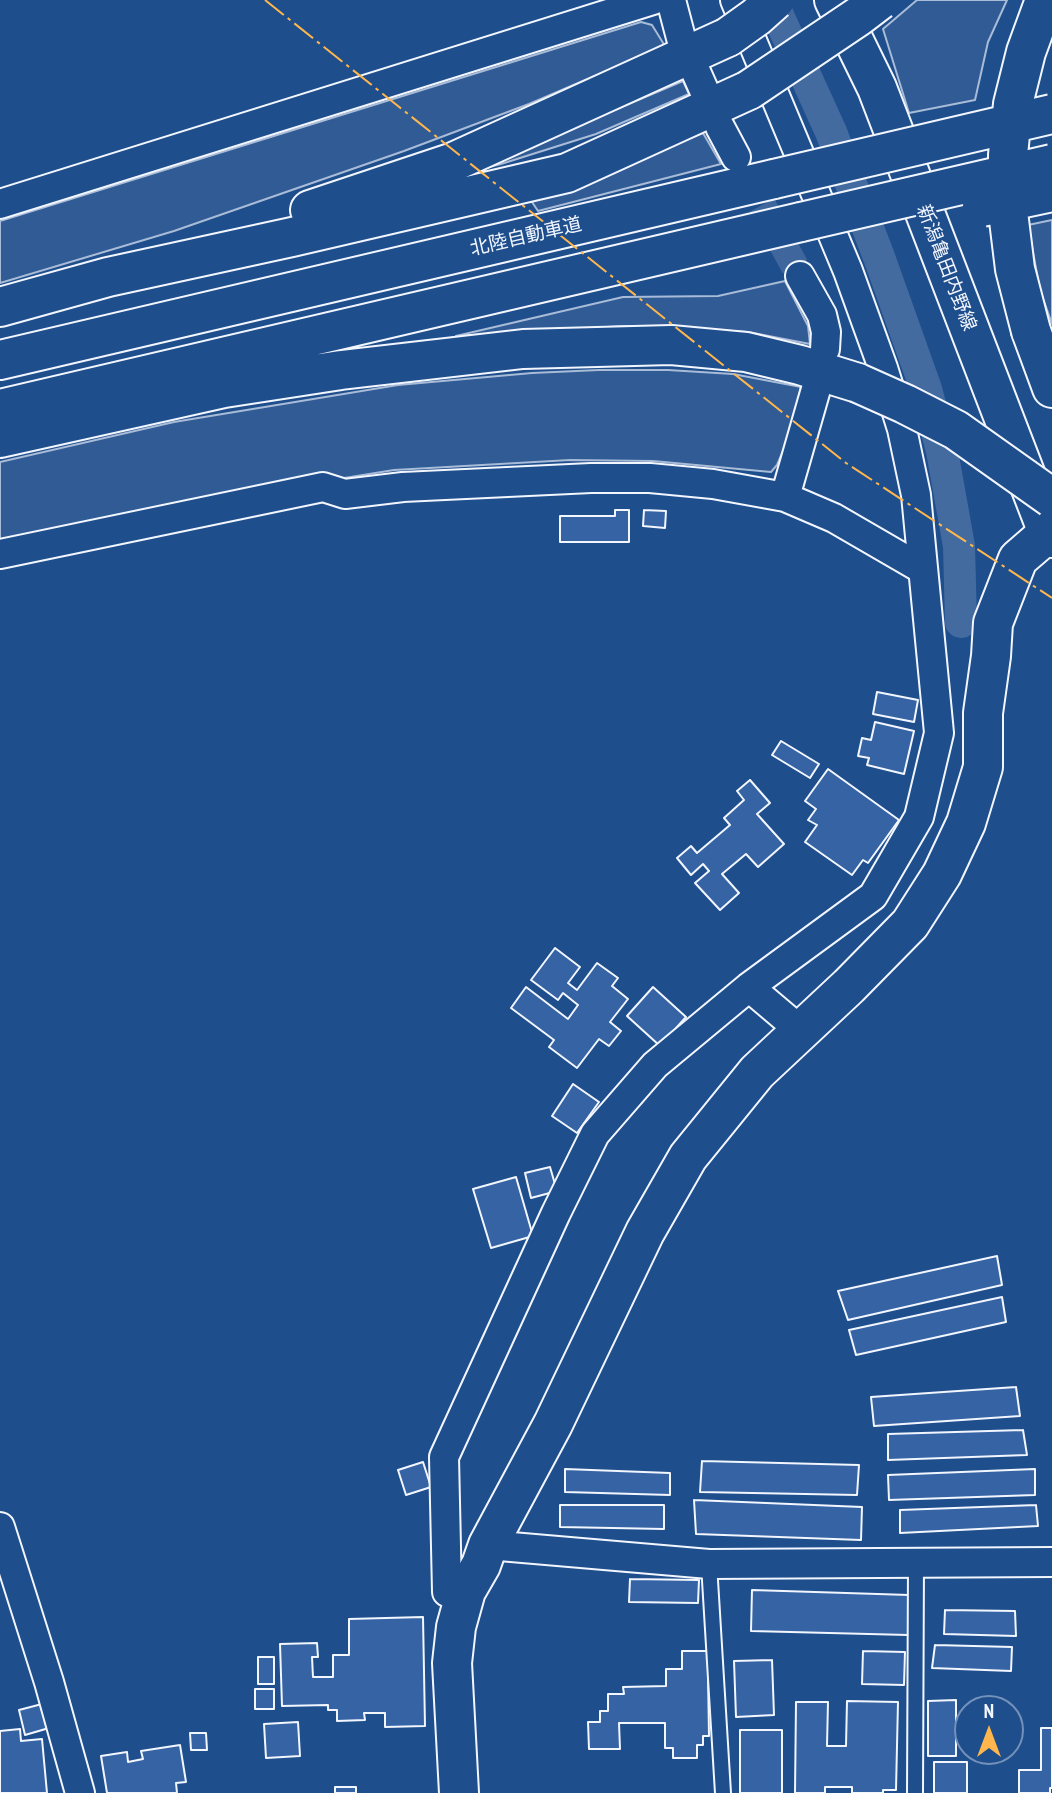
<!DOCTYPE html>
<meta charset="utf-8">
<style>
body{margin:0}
#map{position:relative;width:1052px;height:1793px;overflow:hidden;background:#1f4e8c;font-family:"PT Sans Narrow",sans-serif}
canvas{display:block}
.north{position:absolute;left:954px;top:1695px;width:70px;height:70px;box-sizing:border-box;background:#1f4e8c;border:2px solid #7391ba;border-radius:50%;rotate:0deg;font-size:19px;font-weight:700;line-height:28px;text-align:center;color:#f2f6ff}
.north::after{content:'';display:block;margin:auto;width:24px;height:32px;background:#ffb74d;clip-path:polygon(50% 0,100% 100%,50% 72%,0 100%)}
</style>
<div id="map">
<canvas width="1052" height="1793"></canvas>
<div class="north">N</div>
</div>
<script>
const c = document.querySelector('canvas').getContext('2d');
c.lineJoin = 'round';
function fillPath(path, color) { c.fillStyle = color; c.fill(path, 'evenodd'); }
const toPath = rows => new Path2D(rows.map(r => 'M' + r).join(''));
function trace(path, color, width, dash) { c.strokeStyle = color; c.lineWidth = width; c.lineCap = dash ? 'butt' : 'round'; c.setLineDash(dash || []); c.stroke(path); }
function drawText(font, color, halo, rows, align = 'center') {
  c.font = font + ' "PT Sans Narrow","Noto Sans JP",sans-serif'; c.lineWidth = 5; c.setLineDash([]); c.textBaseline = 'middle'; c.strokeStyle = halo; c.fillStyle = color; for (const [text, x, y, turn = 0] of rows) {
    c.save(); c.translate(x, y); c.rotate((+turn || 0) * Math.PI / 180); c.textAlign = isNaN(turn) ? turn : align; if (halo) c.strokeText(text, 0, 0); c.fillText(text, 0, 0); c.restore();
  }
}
const built = toPath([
 [917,0,1007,0,988,42,975,100,909,113,883,29,917,0],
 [641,22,652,25,665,46,529,104,404,151,174,231,0,283,0,221,641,22],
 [683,81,689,94,596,134,501,164,466,173,683,81],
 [703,133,721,164,538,211,530,199,703,133],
 [1052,220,1052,324,1040,290,1028,225,1052,220],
 [785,281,808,326,810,344,748,332,670,327,624,326,456,336,623,297,718,296,785,281],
 [599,370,668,370,733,374,801,387,789,437,777,465,771,472,653,461,570,460,394,470,245,494,0,547,0,462,174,422,398,385,532,373,599,370]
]);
const canal = toPath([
 [771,0,831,132,879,257,926,389,942,451,959,546,961,622]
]);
const building = toPath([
 [615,510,629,510,629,542,560,542,560,516,615,516,615,510],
 [644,510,666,511,665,528,643,526,644,510],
 [877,692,918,700,914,722,873,714,877,692],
 [875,722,914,731,904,774,867,765,869,758,858,756,862,738,871,740,875,722],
 [781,741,819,764,810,778,772,755,781,741],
 [828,769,899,820,868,863,863,860,852,875,805,842,817,825,808,820,816,809,805,801,828,769],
 [750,780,770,803,757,814,784,844,758,867,746,854,722,874,739,893,720,910,695,883,709,871,703,864,691,875,677,858,691,846,697,853,730,825,724,818,744,800,737,791,750,780],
 [555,948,580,967,568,983,577,990,597,963,618,978,612,986,628,999,610,1022,621,1031,609,1046,599,1039,577,1068,549,1047,554,1040,511,1008,526,987,568,1019,578,1005,563,993,558,1000,531,980,555,948],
 [653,987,686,1017,660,1046,627,1016,653,987],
 [573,1084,599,1102,577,1133,552,1116,573,1084],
 [550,1167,557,1191,531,1198,525,1173,550,1167],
 [516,1177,533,1236,491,1248,473,1189,516,1177],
 [997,1256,1002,1285,848,1320,838,1291,997,1256],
 [1002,1297,1006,1322,856,1355,849,1330,1002,1297],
 [1016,1387,1020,1416,874,1426,871,1397,1016,1387],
 [1023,1430,1027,1455,888,1460,888,1434,1023,1430],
 [702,1461,859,1465,857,1495,700,1492,702,1461],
 [423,1462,431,1487,406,1495,398,1470,423,1462],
 [565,1469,670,1473,670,1495,565,1492,565,1469],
 [1035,1469,1035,1495,889,1500,888,1475,1035,1469],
 [694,1500,862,1507,861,1540,696,1534,694,1500],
 [560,1505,664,1505,664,1529,560,1527,560,1505],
 [1036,1505,1038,1526,900,1533,900,1510,1036,1505],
 [630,1579,699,1580,698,1603,629,1602,630,1579],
 [752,1590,909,1595,908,1635,751,1631,752,1590],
 [945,1610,1015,1611,1016,1636,944,1634,945,1610],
 [423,1617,425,1726,385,1727,385,1713,364,1713,365,1720,337,1721,337,1710,328,1710,328,1705,282,1706,280,1644,317,1643,318,1657,312,1657,313,1677,333,1677,333,1655,349,1655,349,1619,423,1617],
 [935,1645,1012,1647,1011,1671,932,1668,935,1645],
 [682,1651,711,1651,711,1675,708,1675,709,1736,703,1736,703,1745,697,1745,697,1758,673,1758,673,1748,665,1748,665,1723,619,1723,620,1749,589,1749,588,1722,600,1722,600,1711,608,1711,608,1694,624,1694,623,1687,666,1686,666,1669,682,1669,682,1651],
 [863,1651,905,1652,904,1685,862,1684,863,1651],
 [258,1657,274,1657,274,1684,258,1684,258,1657],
 [772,1660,774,1715,736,1717,734,1661,772,1660],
 [255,1689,274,1689,274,1709,255,1709,255,1689],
 [956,1700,956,1756,928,1756,928,1701,956,1700],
 [847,1701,898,1702,896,1790,883,1790,883,1793,852,1793,852,1787,825,1787,825,1793,795,1793,796,1702,828,1702,827,1746,846,1746,847,1701],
 [42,1704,49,1728,25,1735,19,1710,42,1704],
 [298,1722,300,1756,266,1758,264,1724,298,1722],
 [1041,1728,1052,1728,1052,1788,1050,1788,1050,1793,1019,1793,1019,1770,1041,1770,1041,1728],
 [20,1729,21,1741,42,1739,47,1793,0,1793,0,1731,20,1729],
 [740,1730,782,1730,782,1793,740,1793,740,1730],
 [190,1733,206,1733,207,1750,191,1750,190,1733],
 [180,1745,186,1782,176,1783,177,1793,107,1793,101,1756,127,1752,128,1762,143,1759,141,1751,180,1745],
 [934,1762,967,1762,967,1793,934,1793,934,1762],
 [335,1787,356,1787,356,1793,335,1793,335,1787]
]);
const streetTunnel = toPath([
 [742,168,800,276]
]);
const lane = toPath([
 [709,1564,723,1793],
 [915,1793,916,1562]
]);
const street = toPath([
 [671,0,681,38],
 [696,72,704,90],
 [720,127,736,157],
 [0,204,653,0],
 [800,276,822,315,826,332,825,349],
 [785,497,816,389],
 [0,554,323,487,345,494,403,487,591,478,650,478,713,484,785,497,834,518,922,569],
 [749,987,801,1031],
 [0,1527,49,1682,80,1793],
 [488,1545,709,1564,1052,1562],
 [447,1592,444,1457,556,1213,595,1134,655,1065,749,987,873,896,919,817,939,733,916,495,902,429,883,368,848,271,735,0]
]);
const secondary = toPath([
 [459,1793,452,1663,456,1627,466,1591,481,1565,488,1545,553,1424,645,1232,688,1157,757,1072,849,986,910,924,942,874,966,823,983,767,983,713,991,656,993,623,1018,559,1048,533]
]);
const primary = toPath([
 [834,0,877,88,1048,533,1052,538]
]);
const highway = toPath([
 [310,210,451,163,728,37],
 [0,307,108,277,292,237,567,173,749,90],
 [1031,331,1052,388],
 [0,360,774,179],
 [0,409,801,222],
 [0,438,224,388,341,370,523,349,671,345,746,352,800,365,858,383]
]);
const highwayBridge = toPath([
 [728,37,756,17,775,0],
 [749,90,859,16,880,0],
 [774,179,1052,114],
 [982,207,1052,192],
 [801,222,1052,164],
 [1031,331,1015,269,1008,212,1008,155,1013,104,1026,52,1045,0],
 [858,383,905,404,956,430,1052,498]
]);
const power = toPath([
 [265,0,846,463,1052,598]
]);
const streetNames = [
 ["北陸自動車道",526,237,-13],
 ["新潟亀田内野線",946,268,69]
];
fillPath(built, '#305b95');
trace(built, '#a8bbd7', 2);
trace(canal, '#446ba0', 32);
fillPath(building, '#3563a3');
trace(building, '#f2f6ff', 2);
trace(streetTunnel, '#3f679d', 28, [28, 14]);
trace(lane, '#f2f6ff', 18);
trace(street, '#f2f6ff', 32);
trace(secondary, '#f2f6ff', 42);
trace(primary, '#f2f6ff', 42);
trace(highway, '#f2f6ff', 42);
trace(lane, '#1f4e8c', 14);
trace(street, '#1f4e8c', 28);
trace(secondary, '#1f4e8c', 38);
trace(primary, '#1f4e8c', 38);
trace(highway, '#1f4e8c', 38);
trace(highwayBridge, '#f2f6ff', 42, []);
trace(highwayBridge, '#1f4e8c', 38);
trace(power, '#ffb74d', 2, [24, 5, 3.5, 5]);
drawText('19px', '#f2f6ff', '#1f4e8c', streetNames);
</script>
